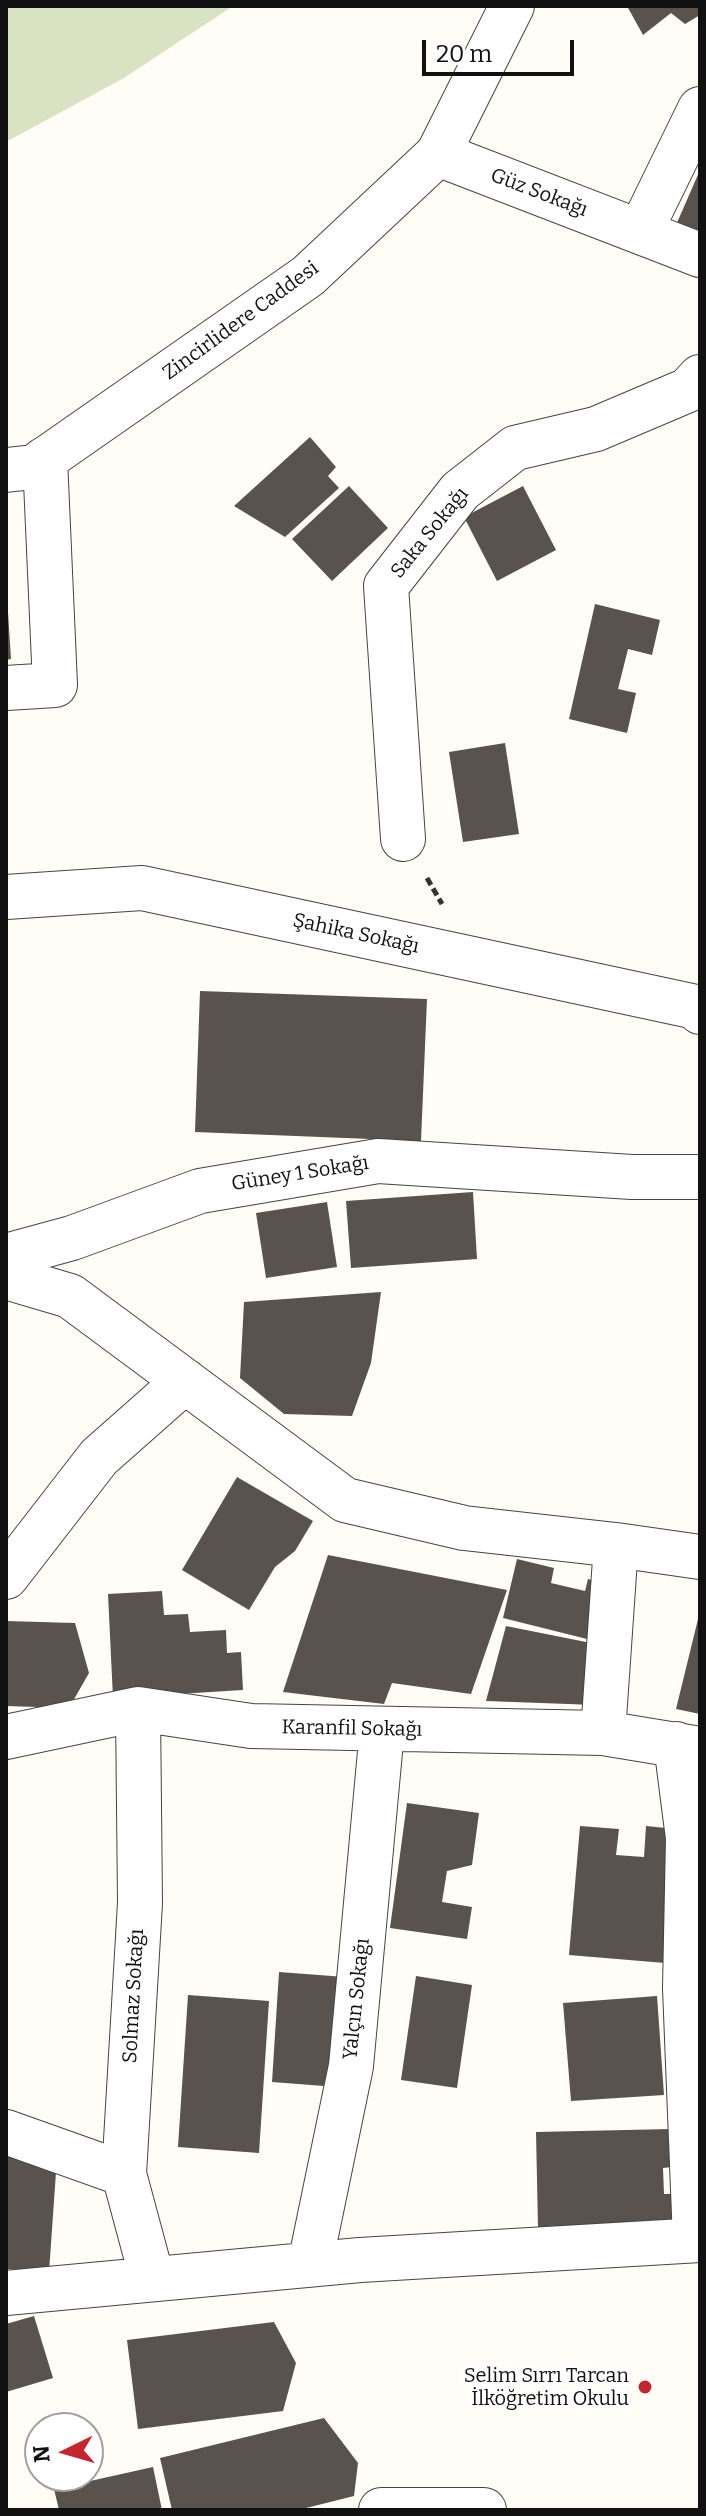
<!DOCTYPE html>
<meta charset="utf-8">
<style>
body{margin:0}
#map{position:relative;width:706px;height:2516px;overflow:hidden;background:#fffdf5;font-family:Bitter,serif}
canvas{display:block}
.frame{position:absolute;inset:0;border:8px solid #111;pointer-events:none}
.north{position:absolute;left:24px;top:2412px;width:80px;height:80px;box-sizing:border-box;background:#fff;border:2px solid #a0a0a0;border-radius:50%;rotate:265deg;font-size:22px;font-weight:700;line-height:32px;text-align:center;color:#111}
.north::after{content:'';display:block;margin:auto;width:28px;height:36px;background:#c4262e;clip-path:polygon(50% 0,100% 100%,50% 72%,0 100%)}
.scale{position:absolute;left:422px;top:40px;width:152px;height:36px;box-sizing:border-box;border:4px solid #111;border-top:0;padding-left:10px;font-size:24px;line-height:28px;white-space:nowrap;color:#111;-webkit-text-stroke:6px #fff;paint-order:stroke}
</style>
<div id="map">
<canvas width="706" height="2516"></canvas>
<div class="frame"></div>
<div class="north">N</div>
<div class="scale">20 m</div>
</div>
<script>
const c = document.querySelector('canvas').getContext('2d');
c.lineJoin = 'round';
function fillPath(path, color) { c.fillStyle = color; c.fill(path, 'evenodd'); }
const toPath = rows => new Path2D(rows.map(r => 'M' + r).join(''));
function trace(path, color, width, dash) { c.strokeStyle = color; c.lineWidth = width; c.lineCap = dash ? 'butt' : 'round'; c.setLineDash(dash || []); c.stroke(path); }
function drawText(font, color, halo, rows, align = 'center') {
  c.font = font + ' Bitter,serif'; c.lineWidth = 8; c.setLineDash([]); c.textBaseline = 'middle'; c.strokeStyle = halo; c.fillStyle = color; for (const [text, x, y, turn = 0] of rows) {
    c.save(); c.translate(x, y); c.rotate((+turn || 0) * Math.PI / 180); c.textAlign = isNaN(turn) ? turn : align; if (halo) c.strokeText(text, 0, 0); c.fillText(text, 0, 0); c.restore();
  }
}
const cemetery = toPath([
 [6,6,233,6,124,78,6,142]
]);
const building = toPath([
 [627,6,700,6,700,15,685,24,671,13,643,35],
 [700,170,700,234,676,225],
 [310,437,336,467,328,476,339,488,285,537,234,506],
 [349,486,388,528,332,581,292,539],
 [523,486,556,550,497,581,464,517],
 [595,604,660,620,652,655,628,649,618,689,636,693,627,733,569,719],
 [8,612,11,659,6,660,6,613],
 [505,743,519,834,463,842,449,752],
 [200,991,427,999,421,1141,195,1132],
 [473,1192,477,1259,351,1268,346,1201],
 [327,1202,337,1267,266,1278,256,1213],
 [381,1292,371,1363,352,1416,284,1414,240,1378,244,1302],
 [237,1477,313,1521,295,1551,275,1567,249,1610,182,1570],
 [328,1555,507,1590,471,1694,392,1683,384,1704,283,1692],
 [517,1559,554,1568,551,1583,585,1591,588,1579,609,1585,595,1641,503,1618],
 [162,1591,164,1615,188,1614,190,1632,226,1630,227,1653,241,1652,243,1690,113,1698,108,1594],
 [699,1615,700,1615,700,1714,676,1709],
 [6,1621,75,1623,89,1673,69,1708,6,1706],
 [506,1626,601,1645,595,1705,486,1701],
 [407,1803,479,1813,472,1865,447,1871,442,1902,472,1907,467,1939,390,1928],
 [580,1826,619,1829,616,1855,644,1857,646,1826,676,1829,665,1963,569,1955],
 [279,1972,345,1977,337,2087,272,2082],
 [416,1976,472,1985,457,2088,401,2080],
 [188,1995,269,2001,259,2153,178,2147],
 [657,1996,664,2095,571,2101,563,2003],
 [671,2129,672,2167,663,2168,664,2194,678,2194,679,2225,538,2228,536,2132],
 [6,2154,57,2158,49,2272,6,2269],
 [34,2316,53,2378,6,2392,6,2324],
 [274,2322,296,2363,283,2411,138,2429,127,2340],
 [324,2418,358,2463,354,2496,298,2510,172,2510,160,2458],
 [153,2467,162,2510,59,2510,54,2489]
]);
const path = toPath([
 [427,878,442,904]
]);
const minor = toPath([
 [438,154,700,255],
 [640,232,700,109],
 [6,688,55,685,45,459],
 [403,839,386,586,460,491,515,448,596,429,688,390,700,377],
 [6,897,142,888,696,1007,700,1012],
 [6,1256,72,1238,200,1191,378,1161,632,1177,700,1177],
 [6,1277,70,1296,345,1500,464,1528,616,1545,603,1733],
 [616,1545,700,1557],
 [6,1577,99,1457,185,1381],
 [138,1709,140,1903,124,2174,152,2278],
 [6,1737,138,1709,251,1726,603,1733,700,1749],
 [676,1744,688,1838,685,1988,695,2240],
 [6,2132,124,2174],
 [310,2264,351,2066,382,1730],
 [6,2293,360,2260,700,2240],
 [381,2510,484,2510]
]);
const tertiary = toPath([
 [6,470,34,467,308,276,438,154,512,6]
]);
const markers = [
 [645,2387,8,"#c4262e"]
];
const streetNames = [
 ["Güz Sokağı",539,193,21],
 ["Zincirlidere Caddesi",241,321,-36],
 ["Saka Sokağı",430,533,-51],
 ["Şahika Sokağı",356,934,12],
 ["Güney 1 Sokağı",300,1174,-9],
 ["Karanfil Sokağı",352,1729,1],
 ["Solmaz Sokağı",134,1996,-87],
 ["Yalçın Sokağı",357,1999,-84]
];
const poiNames = [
 ["Selim Sırrı Tarcan",629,2376],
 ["İlköğretim Okulu",629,2399]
];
fillPath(cemetery, '#d9e3c4');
fillPath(building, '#5a524d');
trace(minor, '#444', 46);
trace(tertiary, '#444', 46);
trace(path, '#333', 5, [8, 4]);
trace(minor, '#fff', 44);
trace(tertiary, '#fff', 44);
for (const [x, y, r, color] of markers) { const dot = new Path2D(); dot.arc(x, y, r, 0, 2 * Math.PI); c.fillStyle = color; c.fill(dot); trace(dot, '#fff', 3); }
drawText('20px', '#111', '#fff', streetNames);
drawText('20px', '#111', '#fff', poiNames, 'right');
</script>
